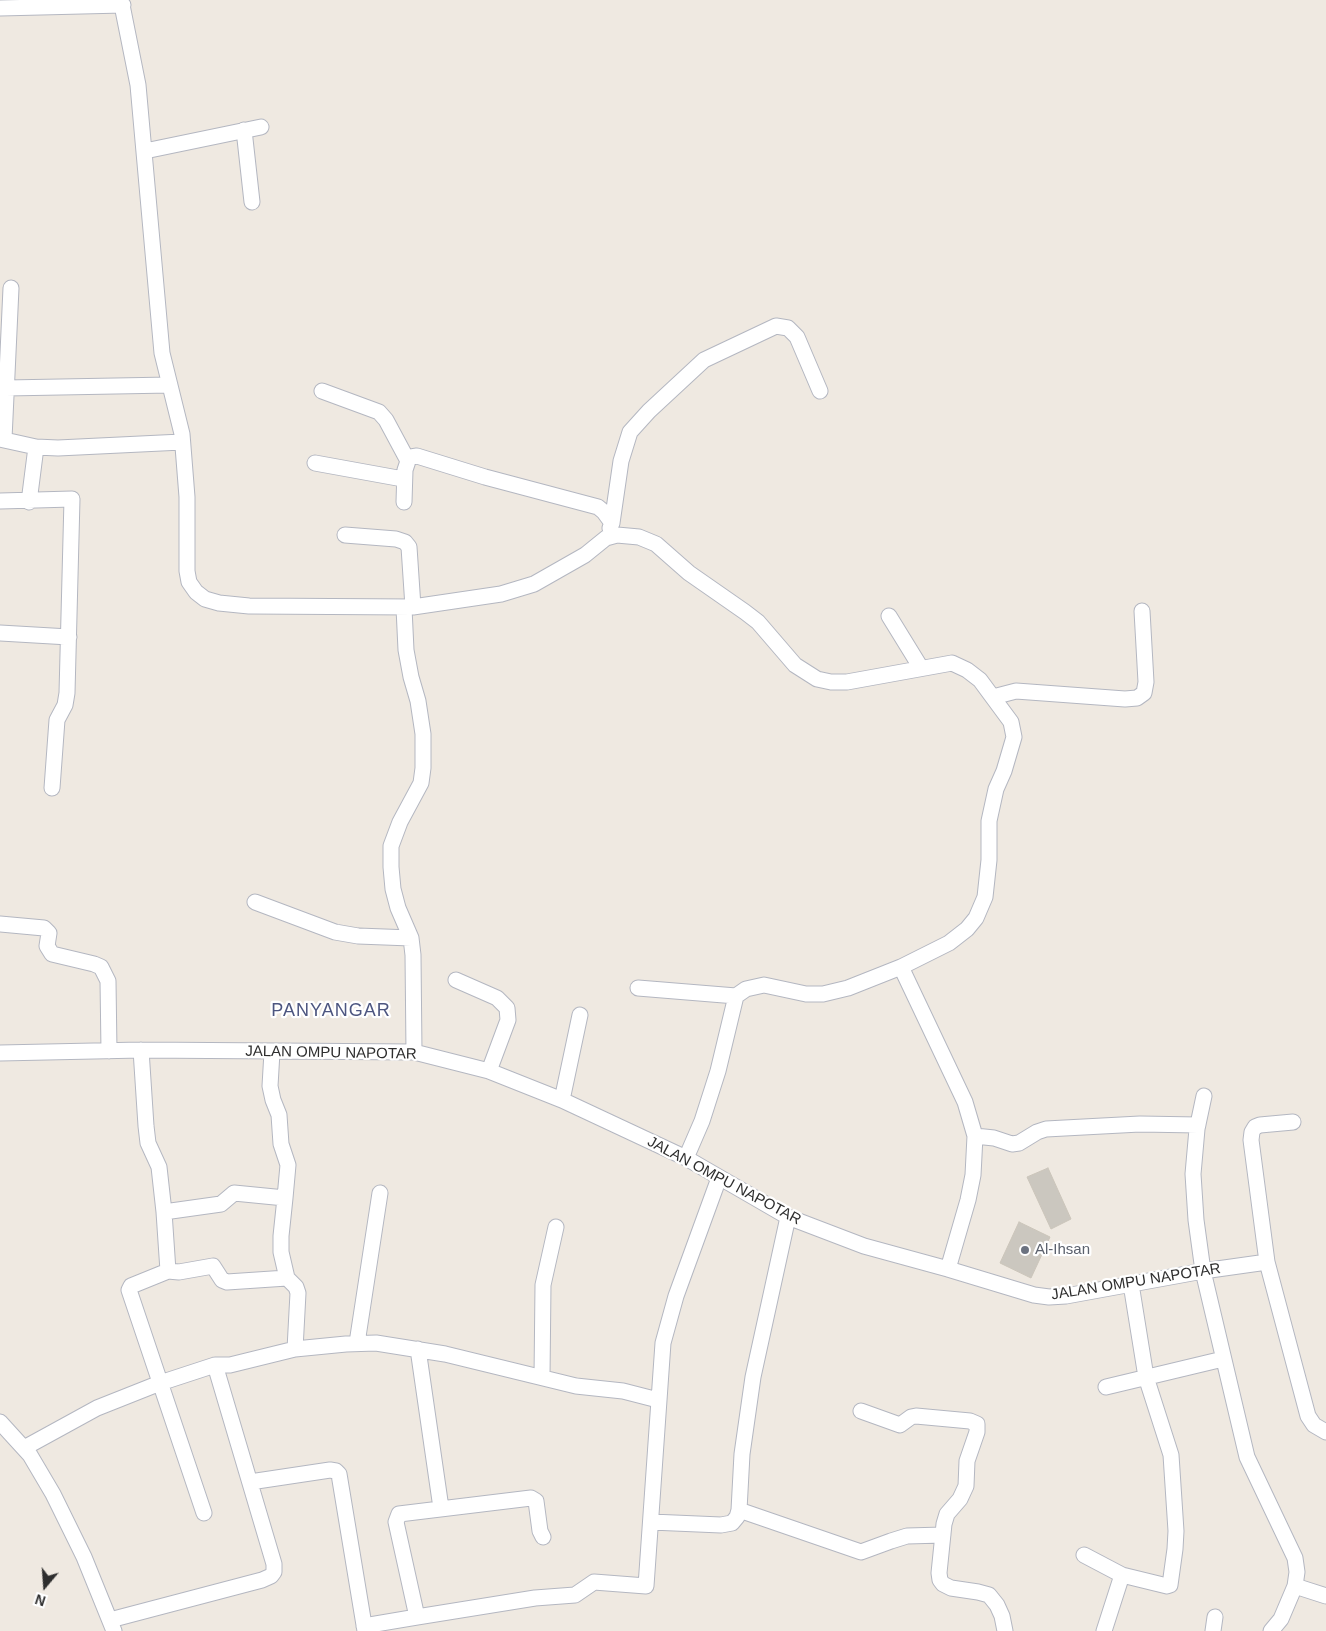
<!DOCTYPE html>
<style>
body{margin:0}
#map{position:relative;width:1326px;height:1631px;overflow:hidden;background:#efe9e1;font-family:Helvetica,sans-serif}
canvas{display:block}
.north{position:absolute;left:20px;top:1561px;width:50px;height:50px;-webkit-text-stroke:4px #fff;paint-order:stroke;rotate:198deg;font-size:14px;font-weight:700;line-height:20px;text-align:center;color:#2e2e2e}
.north::after{content:'';display:block;margin:auto;width:18px;height:22px;background:#2e2e2e;clip-path:polygon(50% 0,100% 100%,50% 72%,0 100%)}
</style>
<div id="map">
<canvas width="1326" height="1631"></canvas>
<div class="north">N</div>
</div>
<script>
const c = document.querySelector('canvas').getContext('2d');
c.lineJoin = 'round';
function fillPath(path, color) { c.fillStyle = color; c.fill(path, 'evenodd'); }
const toPath = rows => new Path2D(rows.map(r => 'M' + r).join(''));
function trace(path, color, width, dash) { c.strokeStyle = color; c.lineWidth = width; c.lineCap = dash ? 'butt' : 'round'; c.setLineDash(dash || []); c.stroke(path); }
function drawText(font, color, halo, rows, align = 'center') {
  c.font = font + ' Helvetica,sans-serif'; c.lineWidth = 4.5; c.setLineDash([]); c.textBaseline = 'middle'; c.strokeStyle = halo; c.fillStyle = color; for (const [text, x, y, turn = 0] of rows) {
    c.save(); c.translate(x, y); c.rotate((+turn || 0) * Math.PI / 180); c.textAlign = isNaN(turn) ? turn : align; if (halo) c.strokeText(text, 0, 0); c.fillText(text, 0, 0); c.restore();
  }
}
const building = toPath([
 [1048,1168,1071,1219,1051,1229,1027,1177,1048,1168],
 [1019,1222,1050,1237,1031,1278,1000,1263,1019,1222]
]);
const minor = toPath([
 [121,0,138,85,162,353,182,434,187,497,187,571,189,582,196,592,205,599,219,603,249,606,413,607,501,594,534,584,585,555,606,538,617,535,639,537,656,544,689,573,745,612,758,622,795,665,817,679,831,682,847,682,952,663,967,670,980,680,1011,722,1014,737,1004,771,996,789,989,821,989,860,985,897,976,918,967,929,949,943,901,967,848,988,823,994,806,994,764,985,746,989,736,996,718,1071,702,1121,686,1158],
 [0,8,123,5],
 [244,130,252,202],
 [145,151,261,127],
 [6,388,170,385],
 [322,391,379,412,386,420,408,461],
 [0,439,36,447,58,448,182,442],
 [4,439,11,288],
 [315,463,403,479],
 [0,501,72,499,67,693,65,705,57,720,52,788],
 [29,502,36,447],
 [404,502,405,470,408,461,411,457,417,456,485,477,598,507,604,512,612,523,610,528],
 [612,523,621,461,630,432,649,411,704,360,776,326,788,328,797,337,820,391],
 [345,535,396,539,405,542,409,547,413,607],
 [404,608,406,650,411,677,418,701,423,734,423,768,421,783,400,822,391,846,391,867,393,889,398,908,411,938,413,955,414,1052],
 [889,616,921,668],
 [0,633,69,637],
 [993,697,1016,691,1125,699,1137,698,1144,693,1146,682,1142,611],
 [255,902,335,932,358,936,411,938],
 [0,924,44,928,49,933,47,946,52,954,94,964,101,967,108,981,109,1051],
 [901,967,965,1102,975,1136,973,1175,968,1200,948,1269],
 [456,980,497,998,507,1008,508,1020,489,1071],
 [638,988,736,996],
 [141,1050,146,1126,148,1143,159,1167,164,1212,168,1271,131,1286,129,1290,204,1513],
 [272,1052,270,1086,273,1100,279,1115,281,1144,288,1165,285,1198],
 [0,1053,141,1050,414,1052,489,1071,562,1100,686,1158,788,1217,864,1246,948,1269,1034,1295,1049,1297,1066,1296,1203,1271,1267,1262,1308,1416,1314,1425,1326,1432],
 [1204,1096,1197,1129,1193,1174,1196,1220,1203,1271,1247,1457,1295,1558,1297,1572,1295,1586,1326,1596],
 [562,1100,580,1015],
 [975,1136,994,1138,1012,1144,1019,1143,1037,1132,1046,1129,1140,1124,1198,1125],
 [164,1212,221,1204,234,1193,285,1198,281,1236,281,1252,287,1278,296,1287,298,1293,295,1349],
 [1267,1262,1251,1140,1252,1132,1255,1127,1260,1125,1293,1122],
 [168,1271,179,1272,213,1266,222,1280,227,1282,287,1278],
 [357,1343,380,1193],
 [418,1349,441,1508],
 [542,1377,543,1285,556,1227],
 [1106,1387,1223,1359],
 [861,1411,900,1425,911,1417,916,1416,970,1421,977,1424,977,1432,967,1461,966,1486,960,1499,947,1514,944,1524,939,1573,940,1580,943,1584,951,1588,978,1592,989,1595,997,1605,1002,1616,1005,1631],
 [0,1422,30,1455,53,1494,84,1557,114,1631],
 [24,1448,97,1408,160,1383,215,1365,230,1365,295,1349,346,1344,376,1343,445,1354,576,1386,623,1391,658,1400],
 [250,1482,330,1470,336,1471,339,1474,365,1631],
 [739,1510,861,1552,891,1541,907,1536,943,1535],
 [651,1522,721,1525,732,1523,737,1517,739,1510,742,1454,753,1377,788,1217],
 [543,1537,540,1531,536,1501,531,1498,399,1514,396,1522,417,1617,535,1598,575,1595,594,1582,646,1586,663,1343,676,1296,719,1178],
 [1084,1555,1122,1575,1167,1586,1170,1585,1175,1549,1176,1531,1171,1455,1146,1377,1131,1284],
 [110,1620,262,1580,271,1576,274,1572,274,1564,215,1365],
 [364,1626,417,1617],
 [1104,1631,1122,1575],
 [1213,1631,1215,1617],
 [1271,1631,1281,1619,1295,1586]
]);
const markers = [
 [1025,1250,5,"#6b7280"]
];
const streetNames = [
 ["JALAN OMPU NAPOTAR",331,1053,1],
 ["JALAN OMPU NAPOTAR",724,1181,28],
 ["JALAN OMPU NAPOTAR",1136,1282,-9]
];
const worshipNames = [
 ["Al-Ihsan",1035,1250]
];
const quarterNames = [
 ["PANYANGAR",331,1011]
];
fillPath(building, '#cbc7bf');
trace(building, '#cbc5ba', 1);
trace(minor, '#b4b7c1', 17);
trace(minor, '#fff', 15);
for (const [x, y, r, color] of markers) { const dot = new Path2D(); dot.arc(x, y, r, 0, 2 * Math.PI); c.fillStyle = color; c.fill(dot); trace(dot, '#fff', 2); }
drawText('15px', '#2e2e2e', '#fff', streetNames);
drawText('15px', '#5b616d', '#fff', worshipNames, 'left');
c.letterSpacing = '1px';
drawText('18px', '#4d5680', '#fff', quarterNames);
c.letterSpacing = '0px';
</script>
